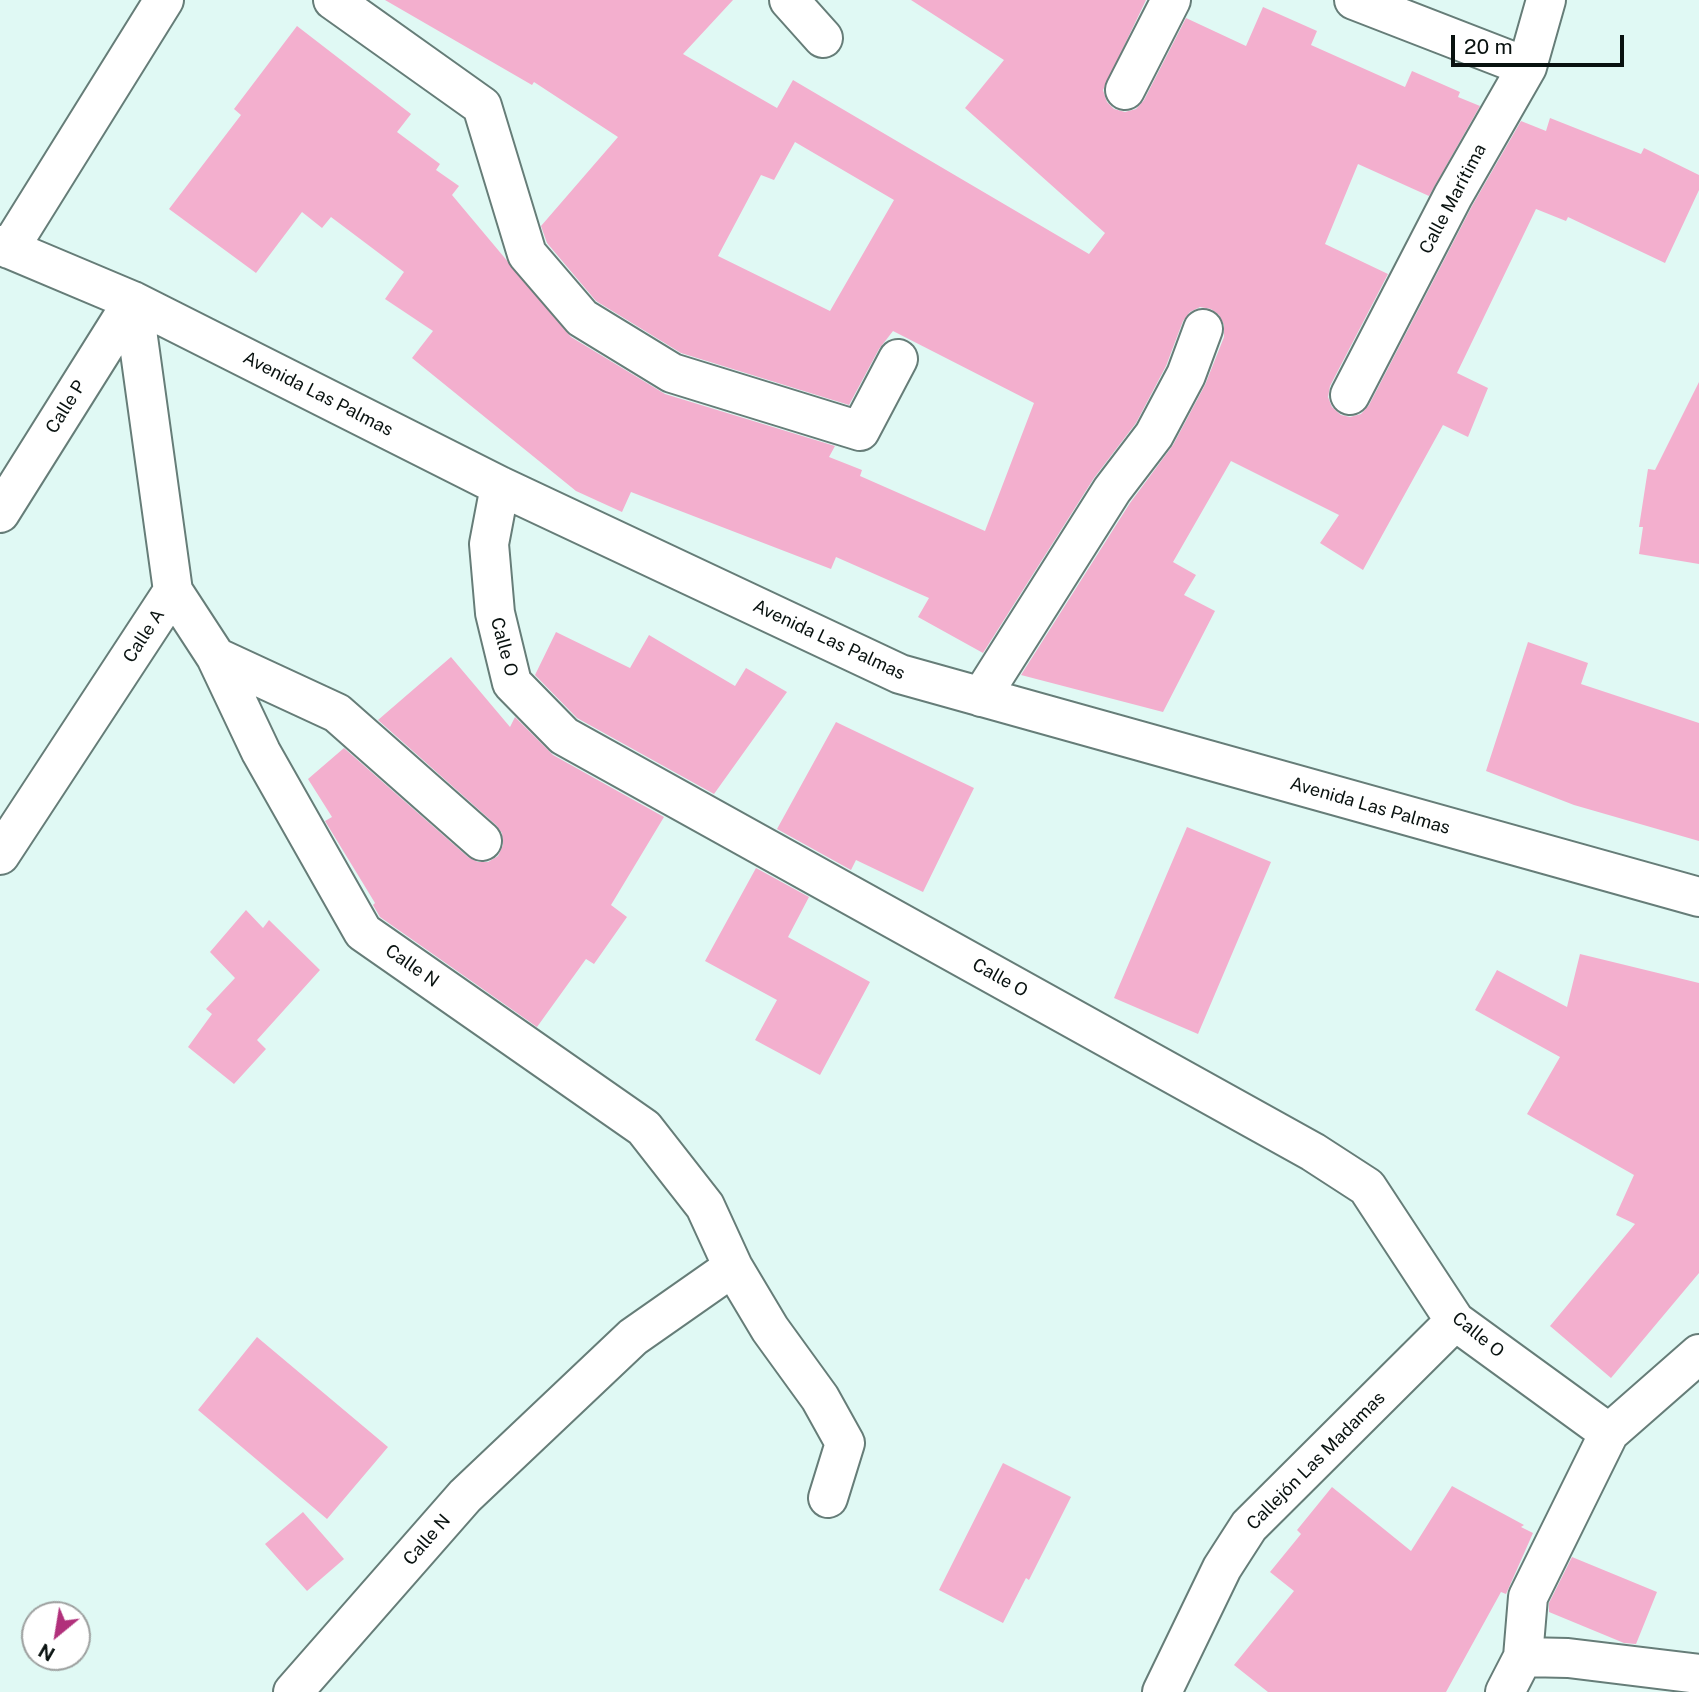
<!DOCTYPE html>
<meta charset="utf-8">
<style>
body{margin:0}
#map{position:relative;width:1699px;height:1692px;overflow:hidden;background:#e0f9f4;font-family:"Public Sans",sans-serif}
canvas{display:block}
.north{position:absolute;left:21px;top:1601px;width:70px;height:70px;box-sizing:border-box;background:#fff;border:2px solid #9da09f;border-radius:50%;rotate:210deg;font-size:19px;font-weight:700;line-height:28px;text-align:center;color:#091210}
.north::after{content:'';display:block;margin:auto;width:24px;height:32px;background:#b1307b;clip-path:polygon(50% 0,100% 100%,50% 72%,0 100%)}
.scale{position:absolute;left:1451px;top:35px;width:173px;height:32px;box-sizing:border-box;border:4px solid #091210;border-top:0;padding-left:9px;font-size:21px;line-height:24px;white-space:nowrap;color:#091210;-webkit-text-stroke:5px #fff;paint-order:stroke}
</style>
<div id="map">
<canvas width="1699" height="1692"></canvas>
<div class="north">N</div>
<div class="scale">20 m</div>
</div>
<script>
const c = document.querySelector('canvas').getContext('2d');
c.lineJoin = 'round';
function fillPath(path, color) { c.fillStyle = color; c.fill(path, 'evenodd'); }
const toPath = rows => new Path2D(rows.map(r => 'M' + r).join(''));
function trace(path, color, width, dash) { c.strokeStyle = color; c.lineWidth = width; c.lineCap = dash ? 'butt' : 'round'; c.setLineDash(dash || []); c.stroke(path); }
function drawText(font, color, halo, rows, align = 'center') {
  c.font = font + ' "Public Sans",sans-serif'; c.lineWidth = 6; c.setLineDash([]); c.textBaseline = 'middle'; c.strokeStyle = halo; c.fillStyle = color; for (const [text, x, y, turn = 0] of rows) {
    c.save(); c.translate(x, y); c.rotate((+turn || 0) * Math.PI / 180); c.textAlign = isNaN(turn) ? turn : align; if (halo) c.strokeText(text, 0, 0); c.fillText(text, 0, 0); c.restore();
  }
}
const building = toPath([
 [385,0,733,0,683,54,777,108,793,80,1089,254,1105,233,965,108,1004,60,911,0,1146,0,1103,90,1107,102,1114,109,1125,112,1136,109,1144,100,1186,18,1246,46,1263,7,1317,31,1311,45,1405,87,1412,71,1460,92,1458,97,1480,106,1429,196,1358,164,1325,244,1388,274,1330,386,1328,397,1332,407,1341,415,1350,417,1361,414,1369,405,1472,206,1521,121,1546,131,1550,118,1641,154,1644,148,1699,175,1699,190,1665,263,1568,217,1566,221,1536,209,1457,373,1488,388,1468,437,1443,425,1363,570,1320,543,1339,515,1231,461,1173,562,1196,575,1184,595,1215,611,1163,712,1021,675,1130,503,1173,445,1205,385,1224,337,1224,325,1219,315,1211,309,1200,307,1190,312,1183,321,1166,366,1136,423,1094,478,983,653,918,617,929,598,836,557,831,569,631,492,622,512,576,491,412,358,433,331,385,299,404,272,331,217,322,228,302,212,256,273,169,209,241,115,234,109,297,26,411,114,397,132,440,164,436,170,459,186,452,195,571,337,665,394,835,446,829,457,862,470,860,476,985,531,1034,403,893,331,879,349,849,405,681,353,596,301,547,243,541,226,618,137,534,82,532,85],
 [795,142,894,200,830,311,718,256,761,175,774,180],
 [1699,382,1699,564,1639,554,1643,527,1639,527,1648,469,1655,470],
 [556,632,630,668,649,635,735,686,746,668,787,692,714,794,577,718,535,675],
 [1528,642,1588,663,1581,684,1699,723,1699,841,1574,805,1486,771],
 [451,657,510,727,515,717,553,755,664,817,611,905,627,917,594,964,586,959,537,1027,380,917,373,905,375,903,325,821,332,817,308,779,344,748,468,857,478,862,488,862,498,856,503,845,502,833,496,825,378,720],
 [836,722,974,788,923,892,856,860,851,870,777,829],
 [1187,827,1271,862,1198,1034,1114,998],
 [756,868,809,897,788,937,870,982,820,1075,755,1040,777,1000,705,961],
 [246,910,263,928,269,920,320,970,257,1040,266,1049,234,1084,188,1047,212,1014,206,1009,235,978,210,952],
 [1580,954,1699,983,1699,1273,1611,1378,1550,1326,1635,1224,1616,1215,1634,1175,1527,1114,1560,1057,1475,1010,1497,970,1567,1007],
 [257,1337,388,1447,327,1519,198,1410],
 [1003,1463,1071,1497,1029,1580,1026,1578,1003,1623,939,1590],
 [1452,1486,1524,1525,1521,1527,1533,1533,1506,1594,1501,1592,1446,1692,1268,1692,1234,1665,1294,1591,1270,1572,1301,1534,1297,1530,1332,1487,1411,1551],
 [303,1512,344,1559,307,1591,265,1544],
 [1572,1557,1657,1592,1636,1644,1624,1643,1549,1612,1549,1603]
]);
const minor = toPath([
 [333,0,482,106,527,254,582,318,672,373,860,431,898,359],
 [789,0,823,38],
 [1354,0,1527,67],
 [1125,90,1171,0],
 [0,245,133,301,500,486,900,674,1699,897],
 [9,249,164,0],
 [1350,395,1453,196,1527,67,1546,0],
 [500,486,489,544,495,613,512,683,564,736,1313,1152,1367,1187,1455,1321,1609,1433],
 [0,513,133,301],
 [173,591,216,657,261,752,363,932,644,1128,705,1206,733,1267,770,1329,820,1398,845,1443,828,1498],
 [216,657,337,713,482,841],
 [981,697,1112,490,1154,435,1186,375,1203,329],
 [0,855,173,591,133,301],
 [1523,1657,1568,1658,1699,1674],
 [293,1692,465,1496,633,1337,733,1267],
 [1162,1692,1222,1568,1249,1526,1455,1321],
 [1505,1692,1523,1657,1528,1597,1609,1433,1699,1354]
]);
const streetNames = [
 ["Calle Marítima",1453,199,-62],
 ["Avenida Las Palmas",318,394,27],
 ["Calle P",66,407,-58],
 ["Calle A",144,636,-57],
 ["Avenida Las Palmas",829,640,25],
 ["Calle O",504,647,75],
 ["Avenida Las Palmas",1370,806,16],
 ["Calle N",412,966,35],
 ["Calle O",1000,978,29],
 ["Calle O",1478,1335,39],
 ["Callejón Las Madamas",1316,1461,-45],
 ["Calle N",427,1540,-49]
];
fillPath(building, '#f3afce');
trace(minor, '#667d78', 42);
trace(minor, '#fff', 38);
drawText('18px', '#091210', '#fff', streetNames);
</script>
